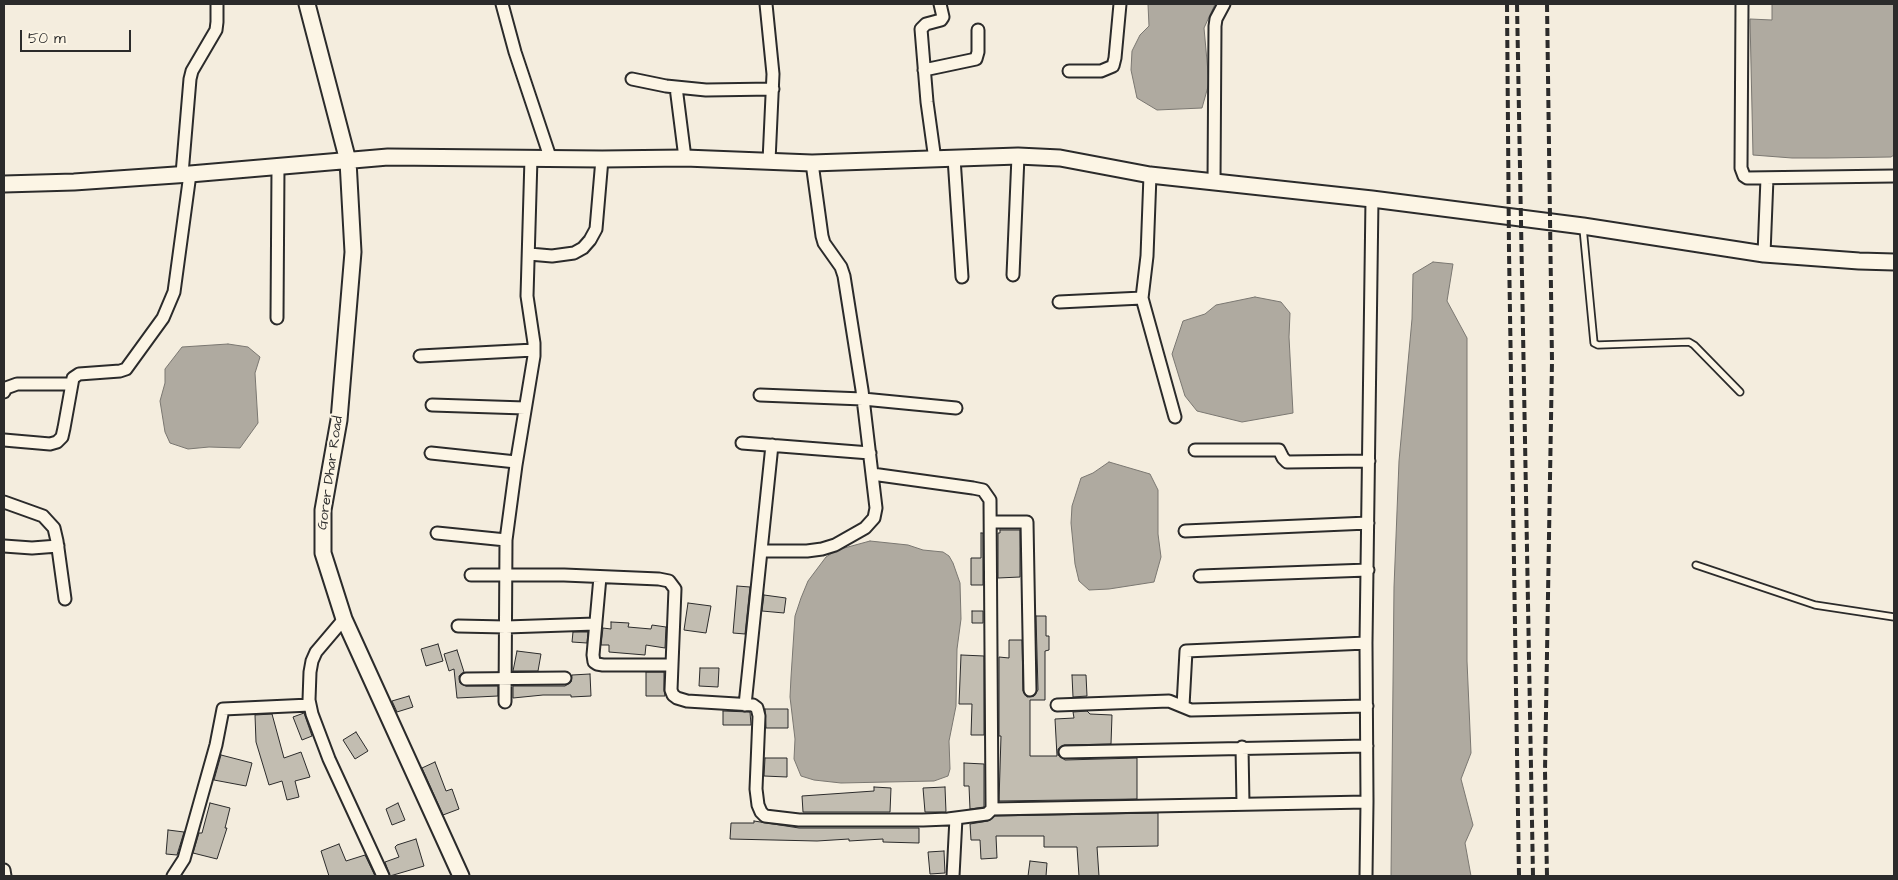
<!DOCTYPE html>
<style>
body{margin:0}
#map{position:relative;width:1898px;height:880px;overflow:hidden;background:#f4edde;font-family:"Architects Daughter",sans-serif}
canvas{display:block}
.frame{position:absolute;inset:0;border:5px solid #2b2b2b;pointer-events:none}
.scale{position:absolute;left:20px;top:30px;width:111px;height:22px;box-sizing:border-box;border:2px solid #2b2b2b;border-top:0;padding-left:6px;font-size:15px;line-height:18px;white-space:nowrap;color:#2b2b2b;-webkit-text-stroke:4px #fcf5e5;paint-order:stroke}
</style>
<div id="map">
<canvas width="1898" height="880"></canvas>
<div class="frame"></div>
<div class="scale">50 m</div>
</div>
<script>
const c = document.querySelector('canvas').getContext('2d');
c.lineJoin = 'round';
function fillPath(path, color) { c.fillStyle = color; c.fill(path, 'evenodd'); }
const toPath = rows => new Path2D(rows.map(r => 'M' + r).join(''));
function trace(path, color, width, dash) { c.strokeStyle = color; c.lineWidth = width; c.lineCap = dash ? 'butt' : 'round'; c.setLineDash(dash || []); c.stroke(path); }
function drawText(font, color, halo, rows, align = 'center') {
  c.font = font + ' "Architects Daughter",sans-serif'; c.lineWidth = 4; c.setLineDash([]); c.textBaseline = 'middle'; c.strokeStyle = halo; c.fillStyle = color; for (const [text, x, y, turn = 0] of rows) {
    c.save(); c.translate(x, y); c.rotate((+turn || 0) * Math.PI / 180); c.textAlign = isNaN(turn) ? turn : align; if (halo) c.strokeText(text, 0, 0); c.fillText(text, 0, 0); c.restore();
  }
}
const water = toPath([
 [1148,4,1215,4,1204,28,1209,83,1202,108,1157,110,1137,98,1131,70,1132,51,1140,35,1149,26,1148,4],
 [1772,4,1894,4,1894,155,1891,157,1827,158,1792,158,1753,155,1750,19,1772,20,1772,4],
 [1433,262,1453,264,1447,301,1467,338,1467,661,1471,753,1461,779,1473,825,1465,843,1471,876,1391,876,1394,587,1399,461,1412,319,1413,274,1433,262],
 [1255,297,1281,302,1290,313,1289,337,1293,413,1242,422,1197,411,1185,396,1172,354,1183,321,1205,314,1216,305,1255,297],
 [228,344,248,347,260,357,255,373,258,423,240,448,209,447,188,449,170,443,165,432,160,401,165,383,165,369,182,347,228,344],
 [1109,462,1150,474,1158,490,1158,534,1161,557,1154,582,1109,589,1089,590,1079,581,1075,564,1071,523,1072,506,1081,478,1093,473,1109,462],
 [870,541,908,545,923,550,943,552,949,556,953,563,960,583,961,619,957,649,956,706,949,741,950,769,948,776,934,781,841,783,814,780,801,776,794,759,795,739,790,697,791,677,795,616,801,598,808,581,826,557,837,550,870,541]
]);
const building = toPath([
 [1000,530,1020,530,1020,577,998,578,998,533,1000,533,1000,530],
 [981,533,983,533,983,585,971,585,971,558,981,558,981,533],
 [737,586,750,587,745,634,733,633,737,586],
 [764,595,786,598,784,613,762,611,764,595],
 [688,603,711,606,706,633,684,630,688,603],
 [972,611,983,611,983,623,972,623,972,611],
 [1036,616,1046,616,1046,636,1049,636,1049,650,1045,651,1045,700,1030,700,1030,756,1057,756,1055,719,1074,718,1073,712,1087,711,1090,714,1112,715,1111,744,1064,745,1058,749,1058,755,1065,760,1137,758,1137,799,999,801,1001,736,999,736,999,657,1009,658,1009,640,1022,640,1023,691,1027,697,1034,696,1038,690,1036,616],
 [611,622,629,623,628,627,651,629,652,625,666,627,665,648,646,645,645,655,609,652,609,645,601,645,603,628,611,629,611,622],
 [573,632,588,632,587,643,572,642,573,632],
 [438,644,443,661,426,666,421,649,438,644],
 [457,650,464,672,459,676,460,683,466,686,498,686,498,696,457,698,454,669,449,671,444,654,457,650],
 [517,651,541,654,538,671,513,671,517,651],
 [961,655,984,656,984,735,971,735,972,704,959,704,961,655],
 [700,668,719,668,718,687,699,686,700,668],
 [646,672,664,672,664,690,665,696,646,696,646,672],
 [590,674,591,696,571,697,571,695,543,695,513,698,513,686,565,686,571,682,572,675,590,674],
 [1072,675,1086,675,1087,696,1073,697,1072,675],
 [409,696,413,707,397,712,392,701,409,696],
 [765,709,788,709,788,728,766,728,765,709],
 [723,711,750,712,751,725,723,725,723,711],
 [304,713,312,736,302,740,293,717,304,713],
 [272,714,284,758,301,752,310,777,295,781,299,797,287,800,282,781,269,785,256,742,255,715,272,714],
 [356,732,368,751,355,759,343,740,356,732],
 [221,755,252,763,246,786,214,780,221,755],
 [765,758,787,758,787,777,764,776,765,758],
 [435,762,446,791,452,789,459,809,443,815,422,768,435,762],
 [964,763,984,764,984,807,970,809,969,786,964,786,964,763],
 [874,787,891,788,890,812,803,812,802,796,874,791,874,787],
 [945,787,946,812,925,812,923,788,945,787],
 [210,803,230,808,225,828,227,828,217,859,193,853,199,833,202,833,210,803],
 [398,803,405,820,392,825,386,809,398,803],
 [1158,813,1158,846,1097,847,1099,876,1079,876,1077,847,1044,847,1044,836,996,836,997,858,981,859,980,840,971,840,970,824,988,821,995,816,1158,813],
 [754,821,799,828,919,828,919,843,883,842,883,839,849,841,849,839,817,841,730,839,731,823,754,823,754,821],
 [168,830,184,832,177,855,166,854,168,830],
 [416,839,424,866,390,876,385,862,399,857,395,847,397,845,416,839],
 [339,844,346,861,365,855,375,876,329,876,321,851,339,844],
 [944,851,945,873,930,874,928,852,944,851],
 [1030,861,1047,863,1046,876,1028,876,1030,861]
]);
const service = toPath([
 [1583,228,1594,343,1598,345,1689,342,1694,345,1740,392],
 [1696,565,1815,605,1894,617]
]);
const minor = toPath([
 [502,4,515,52,550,157],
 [766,4,773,74,769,161],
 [1742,4,1741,168,1744,176,1747,178,1894,176],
 [924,70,976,59,978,52,978,30],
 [1069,71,1101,71,1113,66,1115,58,1120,4],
 [632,79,666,86,706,90,773,89],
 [676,87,685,158],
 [954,158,962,277],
 [935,160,927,102,921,29,926,24,941,20,943,17,940,4],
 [182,174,190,79,192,71,216,30,217,22,217,4],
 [1150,175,1147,256,1142,298,1175,417],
 [1214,182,1215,26,1216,19,1224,4],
 [529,254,552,256,574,253,583,248,590,240,596,229,602,159],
 [1764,254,1767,178],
 [1013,275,1018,156],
 [1059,302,1142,298],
 [277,318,278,167],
 [420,356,534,350],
 [4,392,6,388,17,384,71,384],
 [760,395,863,399,956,408],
 [432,405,525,408],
 [4,440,50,444,57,442,62,437,64,428,73,378,79,374,120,371,126,369,163,318,174,292,190,174],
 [742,443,870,453],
 [1195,450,1279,450,1283,458,1287,462,1369,461],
 [431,453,516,462],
 [4,502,43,516,54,528,57,541,65,599],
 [991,522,1027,522,1030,690],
 [1185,531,1368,523],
 [437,533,506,540],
 [4,546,32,548,58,546],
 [761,551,807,551,822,549,835,545,865,528,874,518,876,508,862,390,844,276,841,267,824,243,822,236,812,163],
 [471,575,564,575,659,579,669,581,675,589,671,690,673,695,677,698,687,701,753,705,757,708,759,716,756,789,758,805,761,812,765,816,799,820,923,820,948,819,987,814,992,809,992,805,990,500,983,490,973,488,872,474],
 [1200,576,1368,570],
 [600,577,593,655,594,662,597,664,603,665,672,665],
 [344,619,316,652,312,661,310,672,309,700,312,714,329,759,383,876],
 [458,626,506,627,595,624],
 [466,679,565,678],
 [505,702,506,540,516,465,534,356,534,343,527,296,531,158],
 [745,705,772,445],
 [1057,705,1169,701,1191,710,1367,706],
 [1183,706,1186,651,1366,643],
 [1242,747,1243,804],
 [1065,752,1367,746],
 [992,809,1367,802],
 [4,870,5,876],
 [173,876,184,859,216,745,223,709,310,705],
 [953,876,956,818],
 [1366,876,1367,802,1366,643,1372,199]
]);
const tertiary = toPath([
 [307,4,348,161,353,252,339,420,323,510,323,553,344,619,461,876],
 [4,184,74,182,190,174,388,157,602,159,685,158,812,163,1018,156,1060,158,1150,175,1372,199,1583,226,1764,254,1859,261,1894,262]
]);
const rail = toPath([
 [1507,4,1509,251,1519,876],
 [1517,4,1533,876],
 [1547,4,1552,361,1545,771,1547,876]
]);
const streetNames = [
 ["Gorer Dhar Road",331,473,-82]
];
fillPath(water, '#afaaa0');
trace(water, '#7a7771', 1);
fillPath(building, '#c2bdb1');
trace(building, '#2b2b2b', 1);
trace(service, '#2b2b2b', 9);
trace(minor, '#2b2b2b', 15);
trace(tertiary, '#2b2b2b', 19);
trace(service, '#fcf5e5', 5.5);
trace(minor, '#fcf5e5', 11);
trace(tertiary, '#fcf5e5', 15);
trace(rail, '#2b2b2b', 4, [8, 4]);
drawText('14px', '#2b2b2b', '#fcf5e5', streetNames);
</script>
